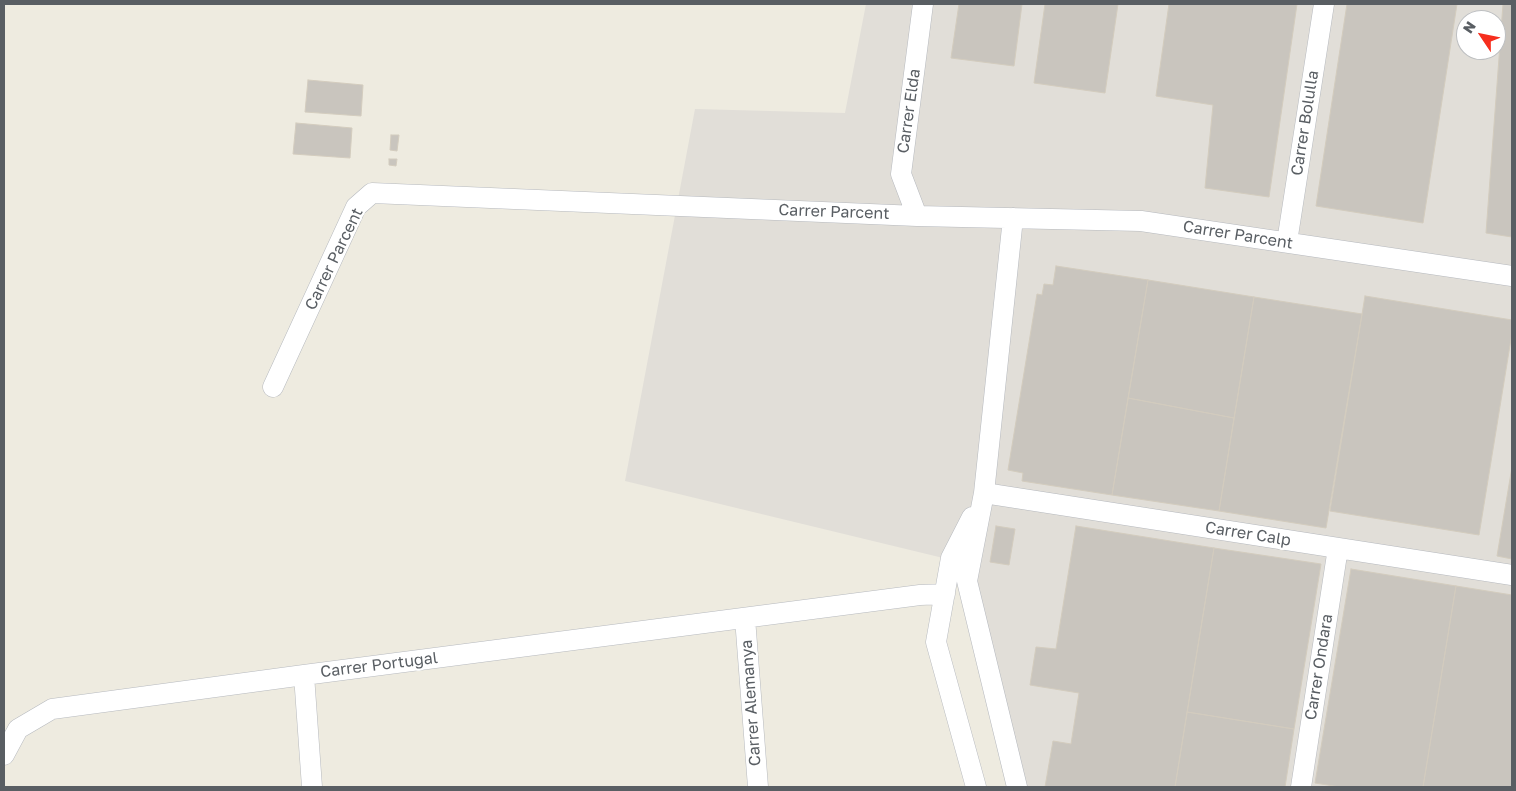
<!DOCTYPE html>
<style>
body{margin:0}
#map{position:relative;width:1516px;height:791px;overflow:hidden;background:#eeebe0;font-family:"Golos Text",sans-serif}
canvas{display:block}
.frame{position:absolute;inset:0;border:5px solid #595e63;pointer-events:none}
.north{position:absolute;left:1456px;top:10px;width:50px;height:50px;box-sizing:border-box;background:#fff;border:1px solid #bdbfc1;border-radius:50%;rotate:304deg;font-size:14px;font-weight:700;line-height:20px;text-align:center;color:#595e63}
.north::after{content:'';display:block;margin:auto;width:18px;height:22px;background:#f62e1e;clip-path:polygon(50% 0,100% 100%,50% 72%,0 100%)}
</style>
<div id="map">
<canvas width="1516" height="791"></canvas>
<div class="frame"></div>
<div class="north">N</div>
</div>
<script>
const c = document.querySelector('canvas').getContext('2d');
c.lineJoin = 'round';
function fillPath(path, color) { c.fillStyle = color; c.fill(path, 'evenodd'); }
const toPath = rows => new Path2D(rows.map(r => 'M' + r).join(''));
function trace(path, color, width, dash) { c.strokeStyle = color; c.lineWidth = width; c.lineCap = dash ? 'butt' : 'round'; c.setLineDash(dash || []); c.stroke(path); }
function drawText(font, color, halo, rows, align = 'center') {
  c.font = font + ' "Golos Text",sans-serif'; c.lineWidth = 4.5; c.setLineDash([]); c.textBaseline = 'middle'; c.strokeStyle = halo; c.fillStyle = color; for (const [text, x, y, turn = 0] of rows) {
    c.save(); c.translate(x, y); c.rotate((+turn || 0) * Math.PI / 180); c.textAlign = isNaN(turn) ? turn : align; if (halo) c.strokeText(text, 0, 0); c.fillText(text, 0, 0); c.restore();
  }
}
const industrial = toPath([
 [866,4,1512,4,1512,787,1023,787,968,564,625,481,695,109,845,113],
 [1466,20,1496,20,1496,50,1466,50]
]);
const building = toPath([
 [959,4,1022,4,1014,66,951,58,959,4],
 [1045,4,1118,4,1105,93,1034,83,1045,4],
 [1169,4,1297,4,1269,197,1205,188,1213,105,1156,96,1169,4],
 [1347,4,1457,4,1423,223,1316,206,1347,4],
 [1503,4,1512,4,1512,237,1486,233,1503,4],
 [308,80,363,85,361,116,305,112,308,80],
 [296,123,352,128,350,158,293,154,296,123],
 [391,135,399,135,397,151,390,150,391,135],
 [389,159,397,159,396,166,389,165,389,159],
 [1056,266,1148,280,1112,495,1022,481,1023,473,1008,470,1037,294,1042,295,1044,284,1053,285,1056,266],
 [1148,280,1254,297,1234,418,1128,398,1148,280],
 [1365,296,1512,320,1512,333,1479,535,1330,511,1365,296],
 [1254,297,1362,314,1326,528,1219,511,1254,297],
 [1128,398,1234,418,1219,511,1112,495,1128,398],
 [1512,467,1512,559,1497,556,1512,467],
 [996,526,1015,529,1009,565,990,562,996,526],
 [1076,526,1214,548,1175,787,1045,787,1053,741,1071,744,1079,693,1030,685,1036,647,1056,649,1076,526],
 [1214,548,1321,564,1294,729,1187,712,1214,548],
 [1351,569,1456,586,1423,787,1340,787,1315,783,1351,569],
 [1456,586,1512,595,1512,787,1423,787,1456,586],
 [1187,712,1294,729,1285,787,1175,787,1187,712]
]);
const street = toPath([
 [917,216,901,174,923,4],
 [1013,218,984,493,967,581,1017,787],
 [1287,242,1324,4],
 [273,387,356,207,372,193,917,216,1141,221,1512,276],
 [984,493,1512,575],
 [972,517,951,558,936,642,976,787],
 [745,618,758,787],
 [304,675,312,787],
 [4,755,18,729,52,709,304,675,920,595,945,594],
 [1301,787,1338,548]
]);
const streetNames = [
 ["Carrer Elda",909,111,-82],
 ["Carrer Bolulla",1305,123,-81],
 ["Carrer Parcent",834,212,2],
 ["Carrer Parcent",1238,235,9],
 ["Carrer Parcent",334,259,-64],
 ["Carrer Calp",1248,534,9],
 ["Carrer Portugal",379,665,-7],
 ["Carrer Ondara",1319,667,-81],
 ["Carrer Alemanya",751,703,-94]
];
fillPath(industrial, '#e1ded8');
fillPath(building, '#c9c5be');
trace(building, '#d3ccbe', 1);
trace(street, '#b6b9be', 21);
trace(street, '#fff', 20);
drawText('16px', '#595e63', '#fff', streetNames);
</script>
